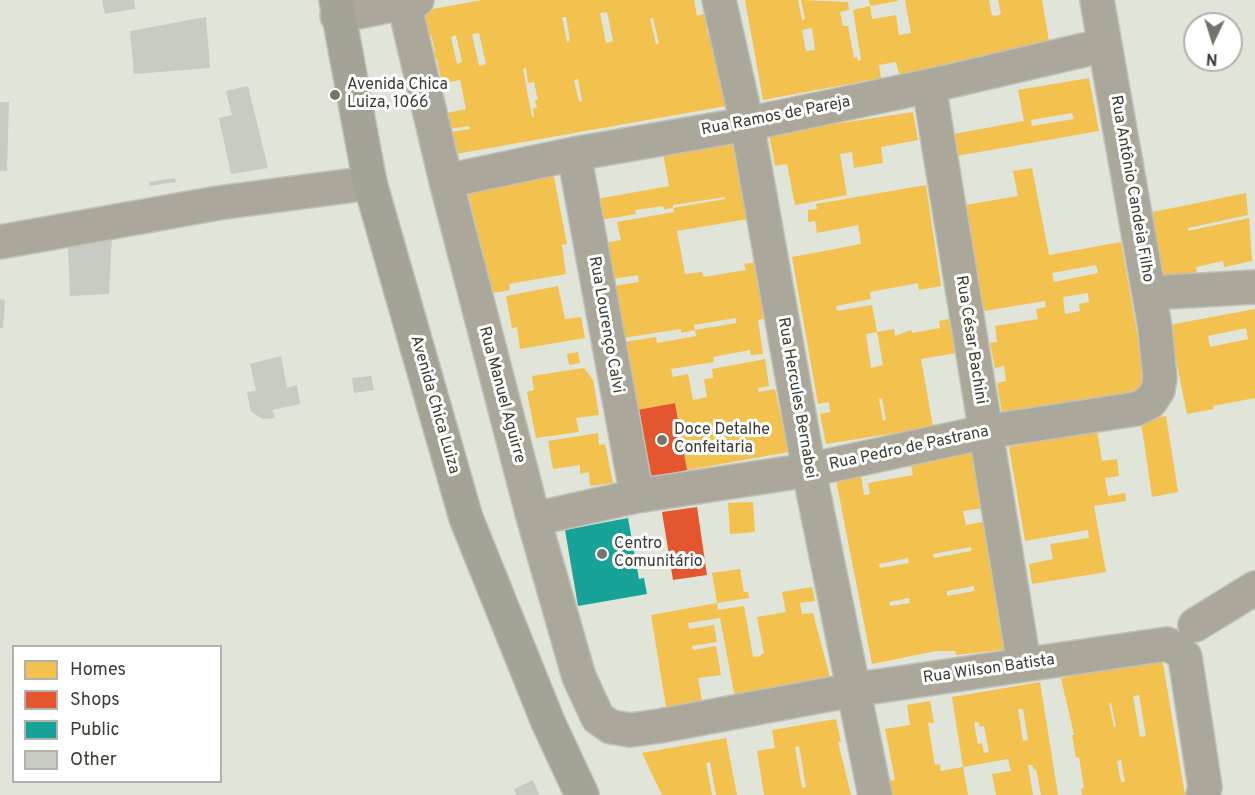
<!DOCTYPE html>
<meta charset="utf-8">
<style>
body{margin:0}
#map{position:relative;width:1255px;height:795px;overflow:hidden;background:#e1e4d9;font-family:Overpass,sans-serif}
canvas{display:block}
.legend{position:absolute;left:12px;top:645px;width:210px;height:138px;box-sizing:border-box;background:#fff;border:2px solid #b0b1ad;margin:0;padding:8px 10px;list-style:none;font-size:18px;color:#3a3b33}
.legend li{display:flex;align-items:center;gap:12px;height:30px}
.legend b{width:30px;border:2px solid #b0b1ad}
.north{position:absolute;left:1183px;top:12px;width:60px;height:60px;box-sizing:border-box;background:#fff;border:2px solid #b0b1ad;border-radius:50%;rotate:184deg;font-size:16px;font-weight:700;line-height:24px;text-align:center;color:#3a3b33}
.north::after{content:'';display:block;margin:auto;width:21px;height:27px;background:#74766d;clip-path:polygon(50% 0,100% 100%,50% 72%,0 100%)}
</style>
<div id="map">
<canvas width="1255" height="795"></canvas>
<ul class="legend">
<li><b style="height:16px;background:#f2c14e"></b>Homes</li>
<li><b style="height:16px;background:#e4572e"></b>Shops</li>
<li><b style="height:16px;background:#17a398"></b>Public</li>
<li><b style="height:16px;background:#c7cbc3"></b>Other</li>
</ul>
<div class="north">N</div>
</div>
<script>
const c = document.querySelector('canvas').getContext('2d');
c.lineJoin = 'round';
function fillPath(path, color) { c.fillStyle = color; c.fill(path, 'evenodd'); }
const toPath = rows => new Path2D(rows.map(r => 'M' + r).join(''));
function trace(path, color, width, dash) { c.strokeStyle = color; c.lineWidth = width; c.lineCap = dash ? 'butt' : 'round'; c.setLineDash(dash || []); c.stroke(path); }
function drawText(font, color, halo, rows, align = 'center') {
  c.font = font + ' Overpass,sans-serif'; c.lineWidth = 6; c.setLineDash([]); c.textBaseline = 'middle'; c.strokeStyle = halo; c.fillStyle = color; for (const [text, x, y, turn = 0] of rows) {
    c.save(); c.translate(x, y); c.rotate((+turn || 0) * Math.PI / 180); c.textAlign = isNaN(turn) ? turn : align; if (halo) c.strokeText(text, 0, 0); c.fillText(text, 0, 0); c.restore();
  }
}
const homes = toPath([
 [482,0,694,0,697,16,704,14,708,35,712,34,726,106,456,154,451,132,470,129,469,126,449,129,447,113,466,109,460,80,442,84,437,59,431,59,430,53,435,52,431,35,427,35,422,11],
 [607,12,613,41,606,43,600,13],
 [562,17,566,17,570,40,567,42],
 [650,18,653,18,659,44,656,44],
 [479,33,486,64,479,66,472,34],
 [456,35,462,62,457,64,451,37],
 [526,68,528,83,534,82,538,100,535,100,537,108,533,108,534,117,532,117,523,69],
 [578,79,582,101,579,102,574,80],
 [745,0,798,0,802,20,805,19,801,0,848,2,849,10,840,12,843,26,848,26,854,58,857,57,858,61,861,60,853,10,870,6,872,19,896,15,899,35,911,33,905,0,989,0,992,15,996,16,1001,14,998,0,1042,0,1050,47,899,74,896,62,879,65,881,78,763,100],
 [812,28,815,50,806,51,802,30],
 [869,0,898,0,898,1,870,6],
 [1089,78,1099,131,951,157,948,135,1024,121,1018,90],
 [1072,113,1074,119,1032,126,1031,120],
 [913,112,918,140,881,147,883,163,854,168,852,152,840,154,847,195,795,205,787,164,775,166,769,134],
 [732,140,748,219,677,231,685,274,702,272,704,277,746,270,744,264,759,262,766,318,758,320,763,354,751,355,750,350,713,357,714,362,671,369,673,377,688,374,693,400,707,397,704,379,713,378,712,369,765,359,769,386,758,388,759,392,775,389,789,452,687,470,675,403,637,410,624,342,656,337,657,343,696,336,695,330,736,323,736,318,694,325,695,330,681,333,681,329,623,338,613,286,639,282,638,275,612,279,605,243,621,240,617,222,674,212,673,208,664,209,663,206,635,210,636,214,601,220,597,199,669,186,663,154],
 [725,197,725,199,673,208,673,205],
 [1032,168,1049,255,1121,242,1147,389,1002,414,997,383,1006,381,1004,366,995,368,990,343,997,342,995,326,1038,319,1036,309,1046,307,1045,301,984,311,965,205,1018,196,1013,171],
 [1096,265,1098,273,1054,282,1052,273],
 [1088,293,1089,302,1079,304,1080,311,1065,314,1063,297],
 [553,172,567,244,562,245,566,274,509,284,510,290,493,293,467,189],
 [926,185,941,286,919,290,918,283,870,292,871,299,836,306,837,311,872,305,877,332,866,334,871,368,883,365,877,332,894,329,895,336,911,330,912,333,940,328,939,321,949,319,956,353,921,359,933,427,826,444,820,414,830,412,829,402,818,404,792,257,861,244,858,225,817,233,815,221,808,222,808,210,817,209,816,204],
 [882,398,886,420,883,421,879,399],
 [1246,193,1248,215,1188,228,1188,231,1249,218,1252,261,1224,267,1223,261,1196,267,1197,272,1161,278,1153,212],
 [558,286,565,319,581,317,585,338,520,349,517,327,512,328,506,296],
 [1255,309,1255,398,1213,406,1214,409,1187,414,1169,325],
 [1246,328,1248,339,1210,347,1208,336],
 [578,352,580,363,569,365,567,354],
 [584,368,593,380,599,415,576,418,579,432,536,438,527,392,534,390,532,376],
 [1166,416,1178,492,1152,497,1141,421],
 [1097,430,1102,461,1117,459,1119,476,1105,478,1108,496,1125,493,1126,501,1094,506,1106,572,1032,584,1029,564,1053,559,1050,544,1089,538,1088,530,1025,541,1009,447],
 [598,433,599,445,605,444,613,483,590,486,589,472,580,474,580,465,553,469,548,441],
 [973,452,984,508,963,511,966,525,987,521,1009,649,956,655,955,651,936,651,872,664,836,480,861,475,864,495,870,494,868,483,913,475,911,465],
 [971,547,971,551,934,558,933,554],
 [908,558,909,563,880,568,879,564],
 [974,586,974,591,947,596,947,591],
 [909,598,910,603,890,606,889,602],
 [753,502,755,532,730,534,728,503],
 [740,569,744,592,748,592,749,598,717,603,712,573],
 [812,587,815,601,800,603,802,614,813,613,831,681,735,698,720,618,688,623,689,629,714,625,717,642,692,646,693,650,716,646,721,675,698,678,703,707,667,713,651,615,717,603,718,610,744,606,753,657,761,656,761,654,764,654,757,617,786,612,782,592],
 [1162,658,1185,795,1082,795,1081,789,1084,788,1079,757,1076,758,1072,735,1074,735,1061,678],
 [1139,695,1146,736,1140,737,1133,696],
 [1109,703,1111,703,1116,727,1114,727],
 [1121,760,1125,782,1121,782,1117,761],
 [1040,682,1058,795,1041,795,1036,769,1034,770,1032,765,1028,765,1033,795,996,795,992,774,1011,771,1008,759,963,767,952,697],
 [1018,709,1023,709,1028,740,1023,741],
 [979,722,980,727,984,726,989,752,984,753,982,743,978,744,974,723],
 [930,701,934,723,928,723,935,765,940,764,941,771,963,767,968,795,890,795,888,781,895,780,885,729,910,725,907,705],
 [836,719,841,742,838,742,851,795,764,795,757,751,775,748,772,730],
 [799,746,806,787,802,788,795,747],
 [726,738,737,795,716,795,710,762,706,763,712,795,662,795,642,753]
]);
const shops = toPath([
 [675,403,687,470,650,478,637,410],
 [697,507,707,575,673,580,662,512]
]);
const public = toPath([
 [628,518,639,579,644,578,647,594,578,606,565,530]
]);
const building = toPath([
 [102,0,134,0,135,9,105,14],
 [206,17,210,68,134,74,130,31],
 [248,86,268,168,231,174,219,118,232,115,226,91],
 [0,102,9,102,7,171,0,171],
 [175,178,176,182,150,186,149,182],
 [112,238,109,294,70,296,68,247],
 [0,299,5,300,3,328,0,328],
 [281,356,287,388,297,385,300,404,272,410,275,418,263,419,251,412,247,392,256,391,250,364],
 [371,376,374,390,354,393,352,378],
 [533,780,539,795,516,795,514,789]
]);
const minor = toPath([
 [719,0,747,124,810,476,875,795],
 [404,3,446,181,532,513,579,677,598,718,611,727,630,730,660,726,852,690,1167,644,1177,649,1185,657,1205,787,1203,795],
 [337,16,417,0],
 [929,86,1024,664],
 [574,154,637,496],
 [446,181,574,154,747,124,929,86,1105,45],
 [0,242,218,203,370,183],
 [1149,293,1255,287],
 [534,519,637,496,809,470,985,432,1136,409,1150,402,1158,390,1160,378,1155,328,1097,0],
 [1195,625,1255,588]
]);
const major = toPath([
 [336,0,370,183,466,518,548,722,582,795]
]);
const markers = [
 [335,95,6,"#74766d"],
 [662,440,6,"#74766d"],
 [602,554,6,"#74766d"]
];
const poiNames = [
 ["Avenida Chica",347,86],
 ["Luiza, 1066",347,104],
 ["Doce Detalhe",674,431],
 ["Confeitaria",674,449],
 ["Centro",614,545],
 ["Comunitário",614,563]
];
const streetNames = [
 ["Rua Ramos de Pareja",776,117,-11],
 ["Rua Antônio Candeia Filho",1131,189,80],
 ["Rua Lourenço Calvi",605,325,80],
 ["Rua César Bachini",970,340,81],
 ["Rua Manuel Aguirre",501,395,75],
 ["Rua Hercules Bernabei",796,398,80],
 ["Avenida Chica Luiza",434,405,74],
 ["Rua Pedro de Pastrana",909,449,-12],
 ["Rua Wilson Batista",989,670,-8]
];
fillPath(homes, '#f2c14e');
fillPath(shops, '#e4572e');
fillPath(public, '#17a398');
fillPath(building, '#c7cbc3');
trace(minor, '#bfc1b9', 36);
trace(major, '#bfc1b9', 36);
trace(minor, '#aba89b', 33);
trace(major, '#a5a395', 33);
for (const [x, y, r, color] of markers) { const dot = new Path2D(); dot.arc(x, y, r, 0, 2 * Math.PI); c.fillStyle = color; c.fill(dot); trace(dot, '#fff', 2); }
drawText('16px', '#3a3b33', '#fff', poiNames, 'left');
drawText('16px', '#3a3b33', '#fff', streetNames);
</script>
